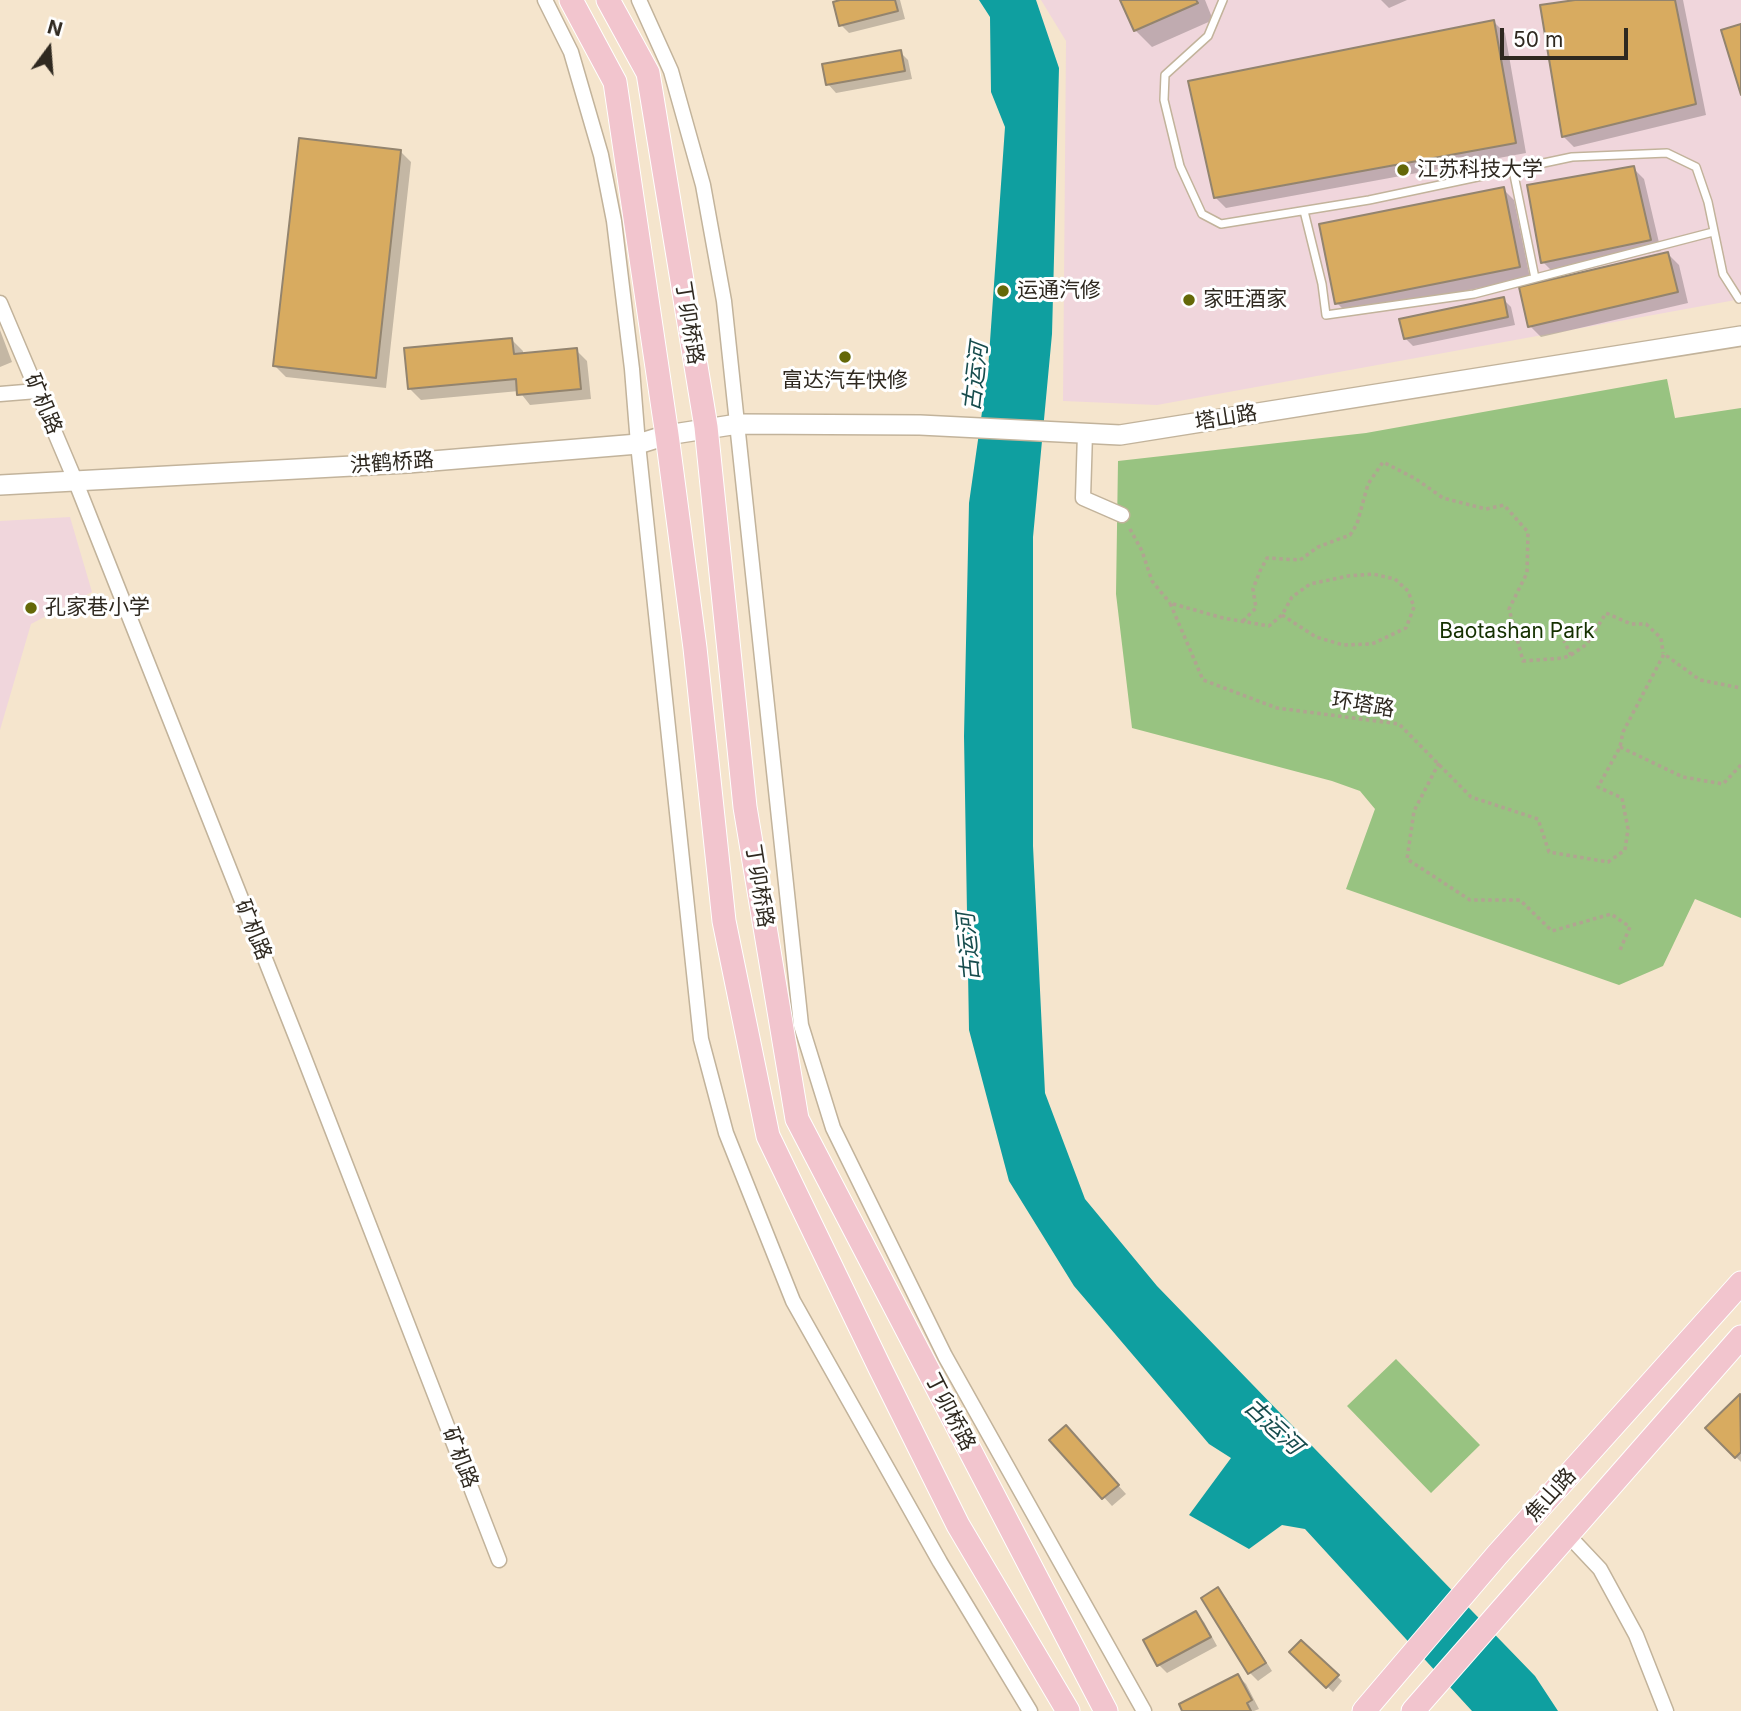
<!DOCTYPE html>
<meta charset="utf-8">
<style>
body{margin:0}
#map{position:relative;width:1741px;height:1711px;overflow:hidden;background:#f5e5cd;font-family:Inter,sans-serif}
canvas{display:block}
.north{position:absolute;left:14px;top:14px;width:70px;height:70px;-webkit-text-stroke:5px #fff;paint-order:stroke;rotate:16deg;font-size:19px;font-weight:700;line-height:28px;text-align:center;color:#2f2920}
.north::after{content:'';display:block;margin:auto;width:24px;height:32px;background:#2f2920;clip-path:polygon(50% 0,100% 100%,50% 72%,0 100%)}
.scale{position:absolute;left:1500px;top:28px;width:128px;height:32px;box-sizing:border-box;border:4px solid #2f2920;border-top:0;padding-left:9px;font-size:21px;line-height:24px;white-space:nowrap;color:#2f2920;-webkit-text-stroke:5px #fff;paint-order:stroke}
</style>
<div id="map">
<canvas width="1741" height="1711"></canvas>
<div class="north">N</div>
<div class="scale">50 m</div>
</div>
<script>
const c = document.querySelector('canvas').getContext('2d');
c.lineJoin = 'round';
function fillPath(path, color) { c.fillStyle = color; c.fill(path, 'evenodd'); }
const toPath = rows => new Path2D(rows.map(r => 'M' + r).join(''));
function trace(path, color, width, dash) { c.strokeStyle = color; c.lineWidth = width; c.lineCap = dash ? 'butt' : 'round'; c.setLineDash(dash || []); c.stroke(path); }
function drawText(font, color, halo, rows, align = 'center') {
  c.font = font + ' Inter,"Noto Sans SC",sans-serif'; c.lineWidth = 6; c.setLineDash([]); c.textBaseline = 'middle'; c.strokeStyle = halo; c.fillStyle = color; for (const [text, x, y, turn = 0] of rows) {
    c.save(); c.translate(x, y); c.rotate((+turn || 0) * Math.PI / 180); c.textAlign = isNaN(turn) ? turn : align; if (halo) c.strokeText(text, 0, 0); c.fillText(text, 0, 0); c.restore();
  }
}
const education = toPath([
 [1041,0,1741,0,1741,299,1157,405,1063,401,1066,41],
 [70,517,92,592,31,624,0,730,0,521]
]);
const green = toPath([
 [1667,379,1675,418,1741,408,1741,918,1695,899,1663,966,1619,985,1346,889,1375,809,1360,791,1332,781,1132,728,1116,594,1118,461,1366,433],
 [1396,1359,1480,1445,1431,1493,1347,1406]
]);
const water = toPath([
 [979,0,1036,0,1059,68,1052,334,1033,537,1033,846,1045,1093,1085,1199,1157,1286,1535,1676,1558,1711,1472,1711,1305,1529,1282,1525,1249,1549,1189,1515,1231,1458,1209,1444,1074,1286,1009,1181,969,1030,964,736,969,503,988,370,1005,127,991,92,990,17]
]);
const shadow = toPath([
 [846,0,900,0,905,19,849,33,841,25],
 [1122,0,1205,0,1213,20,1152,47,1135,30],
 [1381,0,1407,0,1389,8],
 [1587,0,1683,0,1706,115,1574,147,1563,136],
 [1494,22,1505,33,1526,153,1226,208,1215,197],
 [900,52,908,60,912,79,836,93,828,84],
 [400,151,411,162,386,388,286,377,275,366],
 [1633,168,1644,179,1661,251,1554,273,1543,262],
 [1503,189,1514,200,1530,278,1348,314,1337,303],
 [1668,254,1679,265,1688,303,1541,337,1530,326],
 [1503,299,1511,307,1515,325,1413,346,1405,338],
 [0,330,12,362,0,367],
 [512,340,523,351,523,354,576,350,587,361,591,399,530,405,519,391,421,400,410,389],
 [1740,1396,1741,1398,1741,1462,1707,1428],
 [1073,1435,1126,1494,1112,1506,1052,1440],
 [1218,1590,1226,1598,1272,1671,1258,1681,1250,1673],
 [1196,1614,1204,1622,1217,1646,1167,1673,1159,1665],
 [1301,1642,1342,1681,1333,1692,1291,1652],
 [1238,1676,1246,1684,1259,1709,1254,1711,1184,1711]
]);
const building = toPath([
 [840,0,895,0,898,11,839,26,833,2,840,0],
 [1120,0,1196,0,1198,3,1134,31,1120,0],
 [1575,0,1675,0,1696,104,1562,137,1540,5,1575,0],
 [1494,20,1516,143,1214,198,1188,81,1494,20],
 [1741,24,1741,95,1721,30,1741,24],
 [901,50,905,71,826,85,822,64,901,50],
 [299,138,401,150,376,378,273,366,299,138],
 [1634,166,1651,240,1541,263,1527,185,1634,166],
 [1504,187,1520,267,1335,304,1319,224,1504,187],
 [1668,252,1678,292,1528,327,1519,287,1668,252],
 [1504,297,1508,317,1404,339,1399,319,1504,297],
 [512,338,514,354,577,348,581,389,517,395,516,379,408,389,404,348,512,338],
 [1740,1394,1741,1452,1735,1458,1705,1428,1740,1394],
 [1066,1425,1119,1485,1102,1499,1049,1440,1066,1425],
 [1218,1587,1266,1663,1248,1674,1201,1598,1218,1587],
 [1196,1611,1211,1637,1157,1666,1143,1640,1196,1611],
 [1301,1640,1339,1675,1326,1688,1289,1652,1301,1640],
 [1238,1674,1252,1700,1247,1703,1251,1711,1182,1711,1179,1704,1238,1674]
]);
const path = toPath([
 [1130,529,1142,551,1152,581,1170,603],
 [1282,615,1316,637,1343,645,1372,644,1406,628,1414,607,1408,591,1395,579,1373,574,1348,576,1310,584,1292,597,1282,615,1269,626,1223,618,1170,603,1203,680,1277,708,1399,724,1471,797,1538,819,1549,852,1608,862,1625,850,1628,829,1622,798,1598,787,1620,747,1623,732,1664,654,1700,680,1741,688],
 [1243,621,1256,608,1253,589,1260,571,1267,558,1300,560,1318,547,1350,535,1357,524,1368,484,1383,462,1416,479,1443,498,1486,509,1504,505,1528,532,1527,573,1509,609,1523,661,1563,658,1571,655,1564,641],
 [1571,655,1587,644,1606,613,1631,624,1646,624,1661,638,1663,653],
 [1620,747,1683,777,1723,784,1741,765],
 [1439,763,1414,811,1407,859,1470,900,1520,900,1552,931,1611,914,1630,927,1620,950]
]);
const service = toPath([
 [1223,0,1208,36,1165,75,1164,100,1180,166,1202,214,1221,224,1369,200,1572,157,1667,153,1696,167,1708,202,1723,274,1739,299],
 [1513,170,1535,278],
 [1304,211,1322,284,1326,315,1474,294,1713,232]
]);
const minor = toPath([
 [545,0,571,52,601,155,614,221,632,369,638,444,701,1039,726,1133,793,1301,940,1562,1030,1711],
 [639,0,671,71,703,185,724,301,801,1025,833,1128,945,1356,1144,1711],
 [0,303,75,480,300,1047,499,1560],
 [0,394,37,391],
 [1085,433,1083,498,1122,515],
 [1567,1534,1600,1569,1636,1635,1666,1711]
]);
const tertiary = toPath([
 [0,485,408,463,638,444,667,435,738,424,920,425,1120,435,1741,336]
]);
const primary = toPath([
 [571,0,615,82,667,435,695,648,724,921,768,1136,880,1368,958,1525,1068,1711],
 [608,0,648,73,706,427,745,807,797,1119,1106,1711],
 [1364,1711,1497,1555,1741,1283],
 [1413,1711,1741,1337]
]);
const markers = [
 [1403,170,7,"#646808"],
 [1003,291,7,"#646808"],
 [1189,300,7,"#646808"],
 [845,357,7,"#646808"],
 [31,608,7,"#646808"]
];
const poiNames = [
 ["江苏科技大学",1417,170],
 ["运通汽修",1017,291],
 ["家旺酒家",1203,300],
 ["富达汽车快修",845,381,"center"],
 ["孔家巷小学",45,608]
];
const streetNames = [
 ["丁卯桥路",689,323,81],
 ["矿机路",43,404,67],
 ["塔山路",1226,418,-9],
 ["洪鹤桥路",392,463,-4],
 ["环塔路",1363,705,9],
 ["丁卯桥路",759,886,81],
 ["矿机路",253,930,68],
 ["丁卯桥路",950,1412,63],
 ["矿机路",460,1458,69],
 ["焦山路",1551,1495,-48]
];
const parkNames = [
 ["Baotashan Park",1517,632]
];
const waterNames = [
 ["古运河",976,377,-83],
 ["古运河",969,947,-95],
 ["古运河",1273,1427,43]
];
fillPath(education, '#f0d6dc');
fillPath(green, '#98c381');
fillPath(water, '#0f9fa0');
fillPath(shadow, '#0003');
fillPath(building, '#d8ab60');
trace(building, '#93846e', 2);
trace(service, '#c2b39b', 10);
trace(minor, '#c2b39b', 17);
trace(tertiary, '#c2b39b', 22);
trace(primary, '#fff', 25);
trace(path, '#b1a491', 3.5, [3.5, 3.5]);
trace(service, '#fff', 7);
trace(minor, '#fff', 14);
trace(tertiary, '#fff', 19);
trace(primary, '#f2c5ce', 23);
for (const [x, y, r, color] of markers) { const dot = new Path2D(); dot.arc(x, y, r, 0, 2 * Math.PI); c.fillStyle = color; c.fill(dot); trace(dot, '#fff', 2.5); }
drawText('21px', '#2f2920', '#fff', poiNames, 'left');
drawText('21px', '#2f2920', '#fff', streetNames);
drawText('21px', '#153100', '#fff', parkNames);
drawText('italic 23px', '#174c4d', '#fff', waterNames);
</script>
